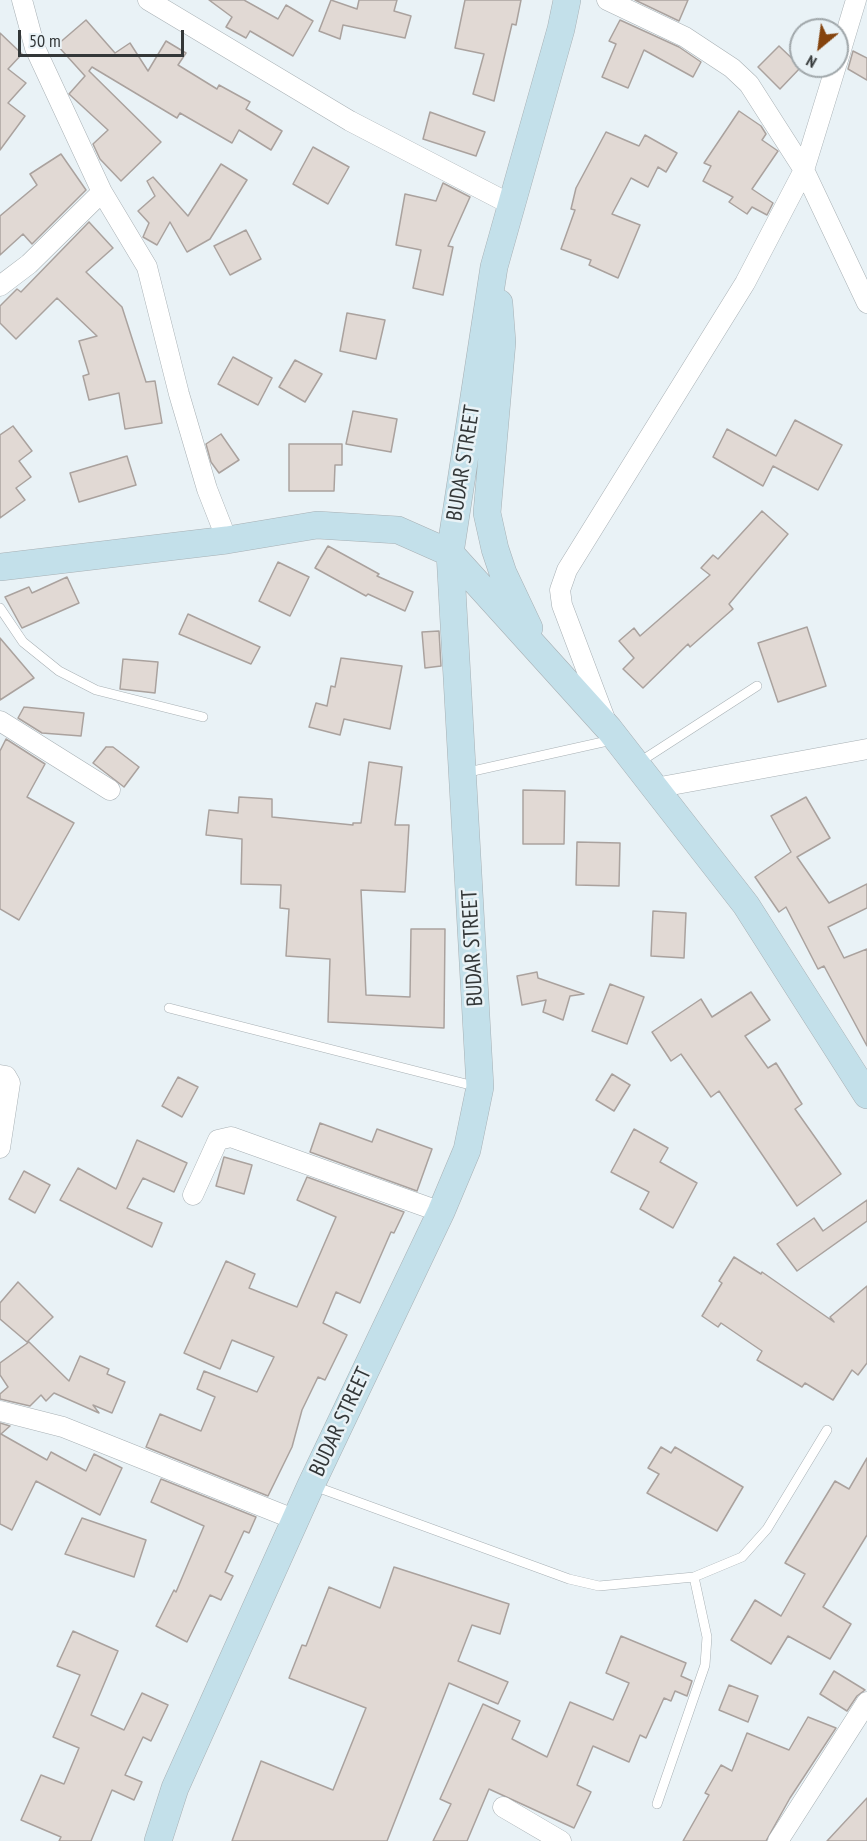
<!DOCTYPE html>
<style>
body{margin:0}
#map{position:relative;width:867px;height:1841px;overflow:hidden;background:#e9f2f6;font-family:"PT Sans Narrow",sans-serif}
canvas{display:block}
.north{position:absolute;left:789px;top:18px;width:60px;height:60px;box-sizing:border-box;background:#e9f2f6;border:2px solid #a0a7aa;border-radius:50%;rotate:209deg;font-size:16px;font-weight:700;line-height:24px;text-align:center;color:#333738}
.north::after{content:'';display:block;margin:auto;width:21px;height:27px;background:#85440e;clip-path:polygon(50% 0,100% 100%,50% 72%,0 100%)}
.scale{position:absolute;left:18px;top:30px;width:166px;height:27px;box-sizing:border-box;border:3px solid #333738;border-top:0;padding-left:8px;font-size:18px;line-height:21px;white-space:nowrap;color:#333738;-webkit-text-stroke:4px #e9f2f6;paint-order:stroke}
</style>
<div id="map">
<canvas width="867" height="1841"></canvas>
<div class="north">N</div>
<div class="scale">50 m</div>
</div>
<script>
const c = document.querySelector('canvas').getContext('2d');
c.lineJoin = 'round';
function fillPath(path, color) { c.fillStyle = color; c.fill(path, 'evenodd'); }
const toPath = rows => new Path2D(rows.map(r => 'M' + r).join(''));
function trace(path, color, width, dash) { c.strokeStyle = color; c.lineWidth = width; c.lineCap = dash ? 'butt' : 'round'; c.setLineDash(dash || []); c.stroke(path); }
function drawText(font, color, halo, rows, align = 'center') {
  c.font = font + ' "PT Sans Narrow",sans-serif'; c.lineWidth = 5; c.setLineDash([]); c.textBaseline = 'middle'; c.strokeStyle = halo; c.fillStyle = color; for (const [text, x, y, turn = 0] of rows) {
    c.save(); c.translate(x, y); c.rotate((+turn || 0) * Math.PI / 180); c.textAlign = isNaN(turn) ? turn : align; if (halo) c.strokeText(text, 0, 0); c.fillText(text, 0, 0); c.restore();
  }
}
const building = toPath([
 [209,0,244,0,278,19,286,5,313,21,293,56,250,31,246,38,226,27,232,17,209,0],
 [331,0,357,9,359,0,397,0,394,11,411,16,405,38,343,25,340,39,319,31,331,0],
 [465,0,521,0,516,25,512,24,494,101,473,94,484,54,455,48,465,0],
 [635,0,688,0,679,21,635,0],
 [86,20,115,53,130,43,148,71,166,41,186,53,178,65,217,89,219,85,250,102,246,109,282,131,271,150,239,130,232,143,180,113,177,118,92,67,89,71,161,142,121,181,100,159,93,144,108,130,69,94,85,76,57,45,86,20],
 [620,20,679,47,701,62,693,77,644,50,628,88,602,77,616,44,609,41,620,20],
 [0,33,22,54,8,69,26,83,8,103,25,116,0,150,0,33],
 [779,46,801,67,780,89,758,67,779,46],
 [853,51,867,58,867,80,848,69,853,51],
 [739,111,761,126,766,134,762,140,778,151,752,189,773,203,767,215,752,207,747,214,729,202,733,197,703,181,711,166,704,163,739,111],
 [430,112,485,132,476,156,423,139,430,112],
 [606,132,639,146,645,135,677,153,666,172,658,167,648,187,631,178,612,214,640,225,618,278,589,265,591,260,561,249,575,210,571,209,576,188,606,132],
 [313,147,349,167,328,204,293,184,313,147],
 [61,154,86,190,32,244,23,234,0,255,0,216,37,185,30,174,61,154],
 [221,164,247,180,210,239,187,252,170,222,157,245,143,237,149,223,138,211,155,196,147,181,153,177,188,216,221,164],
 [443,183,470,197,448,246,453,247,443,295,413,288,421,250,396,245,405,194,436,201,443,183],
 [89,222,113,248,86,272,122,307,146,382,155,381,162,423,125,429,119,393,89,400,83,376,89,374,79,341,97,336,57,298,16,339,0,323,0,306,17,289,21,292,89,222],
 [246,230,261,259,230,275,214,246,246,230],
 [347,313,385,320,376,359,340,351,347,313],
 [233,357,272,378,258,405,218,384,233,357],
 [295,360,322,374,305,402,279,387,295,360],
 [353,411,397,419,391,452,346,444,353,411],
 [795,420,842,445,818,490,773,466,763,486,713,457,727,429,776,456,795,420],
 [13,426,32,451,19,461,31,477,16,488,25,500,0,518,0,435,13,426],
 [221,434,239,460,219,473,211,462,206,444,221,434],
 [289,444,342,444,342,465,335,465,334,491,289,491,289,444],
 [127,456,136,485,79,502,70,473,127,456],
 [762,511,788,534,729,604,733,609,690,647,688,644,643,688,623,669,634,658,619,641,634,628,640,636,710,575,701,568,713,555,718,559,762,511],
 [328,546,379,574,377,576,413,592,405,611,368,594,366,596,315,568,328,546],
 [278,562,309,577,290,616,259,601,278,562],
 [67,577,79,603,22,628,5,597,29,587,32,593,67,577],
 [188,614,260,647,251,664,179,634,188,614],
 [807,627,826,686,778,702,758,643,807,627],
 [439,631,441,666,425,668,422,632,439,631],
 [0,638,34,678,0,700,0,638],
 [341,658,402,666,390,729,344,719,340,735,309,727,316,703,327,706,331,686,335,687,341,658],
 [123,659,158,662,155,693,120,689,123,659],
 [24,707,84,713,81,736,42,733,18,718,24,707],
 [6,739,45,764,27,797,74,823,19,920,0,909,0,751,6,739],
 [106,747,113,747,139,767,124,787,93,763,106,747],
 [369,762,402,767,395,825,409,825,405,892,361,890,366,995,410,997,411,929,445,929,444,1028,328,1022,330,959,286,956,289,909,280,908,281,885,241,884,242,839,206,835,209,810,238,813,239,797,272,799,272,817,353,825,353,823,361,823,369,762],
 [523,790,565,791,564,844,523,844,523,790],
 [806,797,830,838,797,857,829,903,867,884,867,908,828,927,844,958,867,949,867,1046,824,966,818,969,786,907,779,912,755,877,791,852,771,816,806,797],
 [577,842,620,843,619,886,576,885,577,842],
 [653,911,686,913,684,958,651,956,653,911],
 [537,972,538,978,584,994,570,996,563,1020,543,1012,546,1000,522,1005,517,976,537,972],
 [610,984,644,997,627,1044,592,1031,610,984],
 [751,992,770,1020,745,1036,768,1068,776,1063,802,1104,795,1109,841,1174,797,1206,719,1091,711,1097,681,1054,671,1061,652,1032,701,999,712,1017,751,992],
 [612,1074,630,1085,614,1111,596,1100,612,1074],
 [178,1077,198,1087,182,1117,162,1106,178,1077],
 [320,1123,372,1142,377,1129,432,1149,417,1191,310,1152,320,1123],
 [634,1129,668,1148,660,1162,697,1183,673,1228,640,1209,649,1192,611,1172,634,1129],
 [137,1140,187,1163,174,1192,143,1178,127,1208,162,1223,152,1247,60,1200,78,1168,116,1189,137,1140],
 [224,1157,252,1165,244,1194,216,1186,224,1157],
 [24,1171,50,1185,35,1213,9,1199,24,1171],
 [307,1177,404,1212,394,1233,391,1232,360,1303,336,1292,323,1323,347,1335,325,1380,318,1377,302,1410,292,1447,268,1496,146,1447,160,1414,201,1431,215,1397,197,1389,204,1371,257,1392,274,1357,232,1340,220,1369,184,1353,226,1261,255,1274,249,1288,297,1307,336,1217,297,1200,307,1177],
 [867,1200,867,1221,797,1271,777,1244,814,1218,823,1231,867,1200],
 [734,1257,761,1274,762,1272,834,1322,830,1317,867,1286,867,1363,858,1375,852,1370,833,1400,805,1383,802,1387,757,1360,762,1351,721,1323,718,1327,702,1316,722,1283,719,1281,734,1257],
 [18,1282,53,1317,27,1342,0,1319,0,1303,18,1282],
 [29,1342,69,1381,80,1356,109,1369,107,1374,125,1382,112,1413,93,1405,99,1413,54,1393,46,1401,41,1395,30,1406,0,1399,0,1394,8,1387,0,1375,0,1363,29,1342],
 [0,1423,10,1426,1,1434,47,1460,51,1452,86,1471,94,1454,122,1468,100,1515,36,1481,12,1530,0,1524,0,1423],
 [661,1447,671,1453,675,1447,743,1487,717,1531,647,1493,659,1474,648,1468,661,1447],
 [867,1458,867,1535,823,1607,851,1624,830,1659,788,1636,771,1664,731,1640,755,1600,781,1616,805,1574,785,1563,835,1481,849,1489,867,1458],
 [161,1479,256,1517,249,1533,244,1531,225,1572,233,1576,221,1600,210,1595,187,1642,156,1626,174,1590,176,1592,204,1526,151,1502,161,1479],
 [82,1518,146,1540,134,1577,65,1554,82,1518],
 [394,1567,509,1604,500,1634,472,1625,458,1661,508,1682,498,1704,449,1683,387,1841,232,1841,261,1761,333,1790,366,1708,289,1678,302,1645,306,1646,329,1587,380,1608,394,1567],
 [73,1631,118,1651,91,1715,124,1730,142,1693,168,1705,151,1741,143,1737,125,1775,142,1782,134,1800,112,1790,91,1841,59,1841,61,1837,21,1820,41,1775,64,1784,79,1748,53,1737,80,1675,57,1666,73,1631],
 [621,1636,686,1663,681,1676,692,1681,687,1696,675,1691,671,1701,664,1698,646,1738,640,1735,629,1762,593,1746,577,1785,591,1792,574,1828,489,1789,467,1841,433,1841,451,1804,440,1799,483,1704,520,1721,512,1739,547,1757,570,1702,613,1720,629,1683,606,1673,621,1636],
 [834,1671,865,1690,857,1696,847,1711,820,1694,834,1671],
 [729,1685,758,1696,748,1722,719,1710,729,1685],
 [808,1717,836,1728,790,1798,766,1841,683,1841,709,1795,705,1793,721,1765,732,1771,747,1733,789,1750,808,1717],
 [867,1798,867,1841,827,1841,867,1798]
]);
const lane = toPath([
 [0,608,23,642,59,671,96,690,203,717],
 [638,763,757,686],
 [464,773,612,740],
 [169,1008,478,1087],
 [314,1486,569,1579,599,1586,694,1577,742,1557,767,1529,827,1430],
 [657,1804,705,1665,707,1637,694,1577]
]);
const street = toPath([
 [22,0,35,48,102,192,147,267,179,394,207,489,227,540],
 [148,0,350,121,510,204],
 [607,0,685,37,732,68,749,84,804,170,867,303],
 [837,63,856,0],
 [0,286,29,264,102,192],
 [605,719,562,605,560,590,567,570,745,283,804,170,836,66],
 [0,721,110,790],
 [655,788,867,749],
 [0,1075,6,1076,10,1083,0,1148],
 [193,1195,218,1140,231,1137,441,1212],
 [0,1411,63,1427,296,1520],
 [503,1807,561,1841],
 [778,1841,867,1702]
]);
const secondary = toPath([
 [499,303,502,342,487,513,495,549,503,573,529,628],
 [0,567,227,540,317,525,398,530,450,553,609,729,746,905,867,1095],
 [158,1841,175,1788,311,1485,441,1212,467,1150,480,1087,450,553,494,267,561,29,567,0]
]);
const streetNames = [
 ["BUDAR STREET",464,463,-81],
 ["BUDAR STREET",473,948,-93],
 ["BUDAR STREET",341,1422,-65]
];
fillPath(building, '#e1d9d4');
trace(building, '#aaa29e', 1.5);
trace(lane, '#a8b0b4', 10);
trace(street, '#a8b0b4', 21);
trace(secondary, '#a8b0b4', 28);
trace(lane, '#fff', 9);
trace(street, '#fff', 20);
trace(secondary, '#c3e0ea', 27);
drawText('22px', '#333738', '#e9f2f6', streetNames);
</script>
